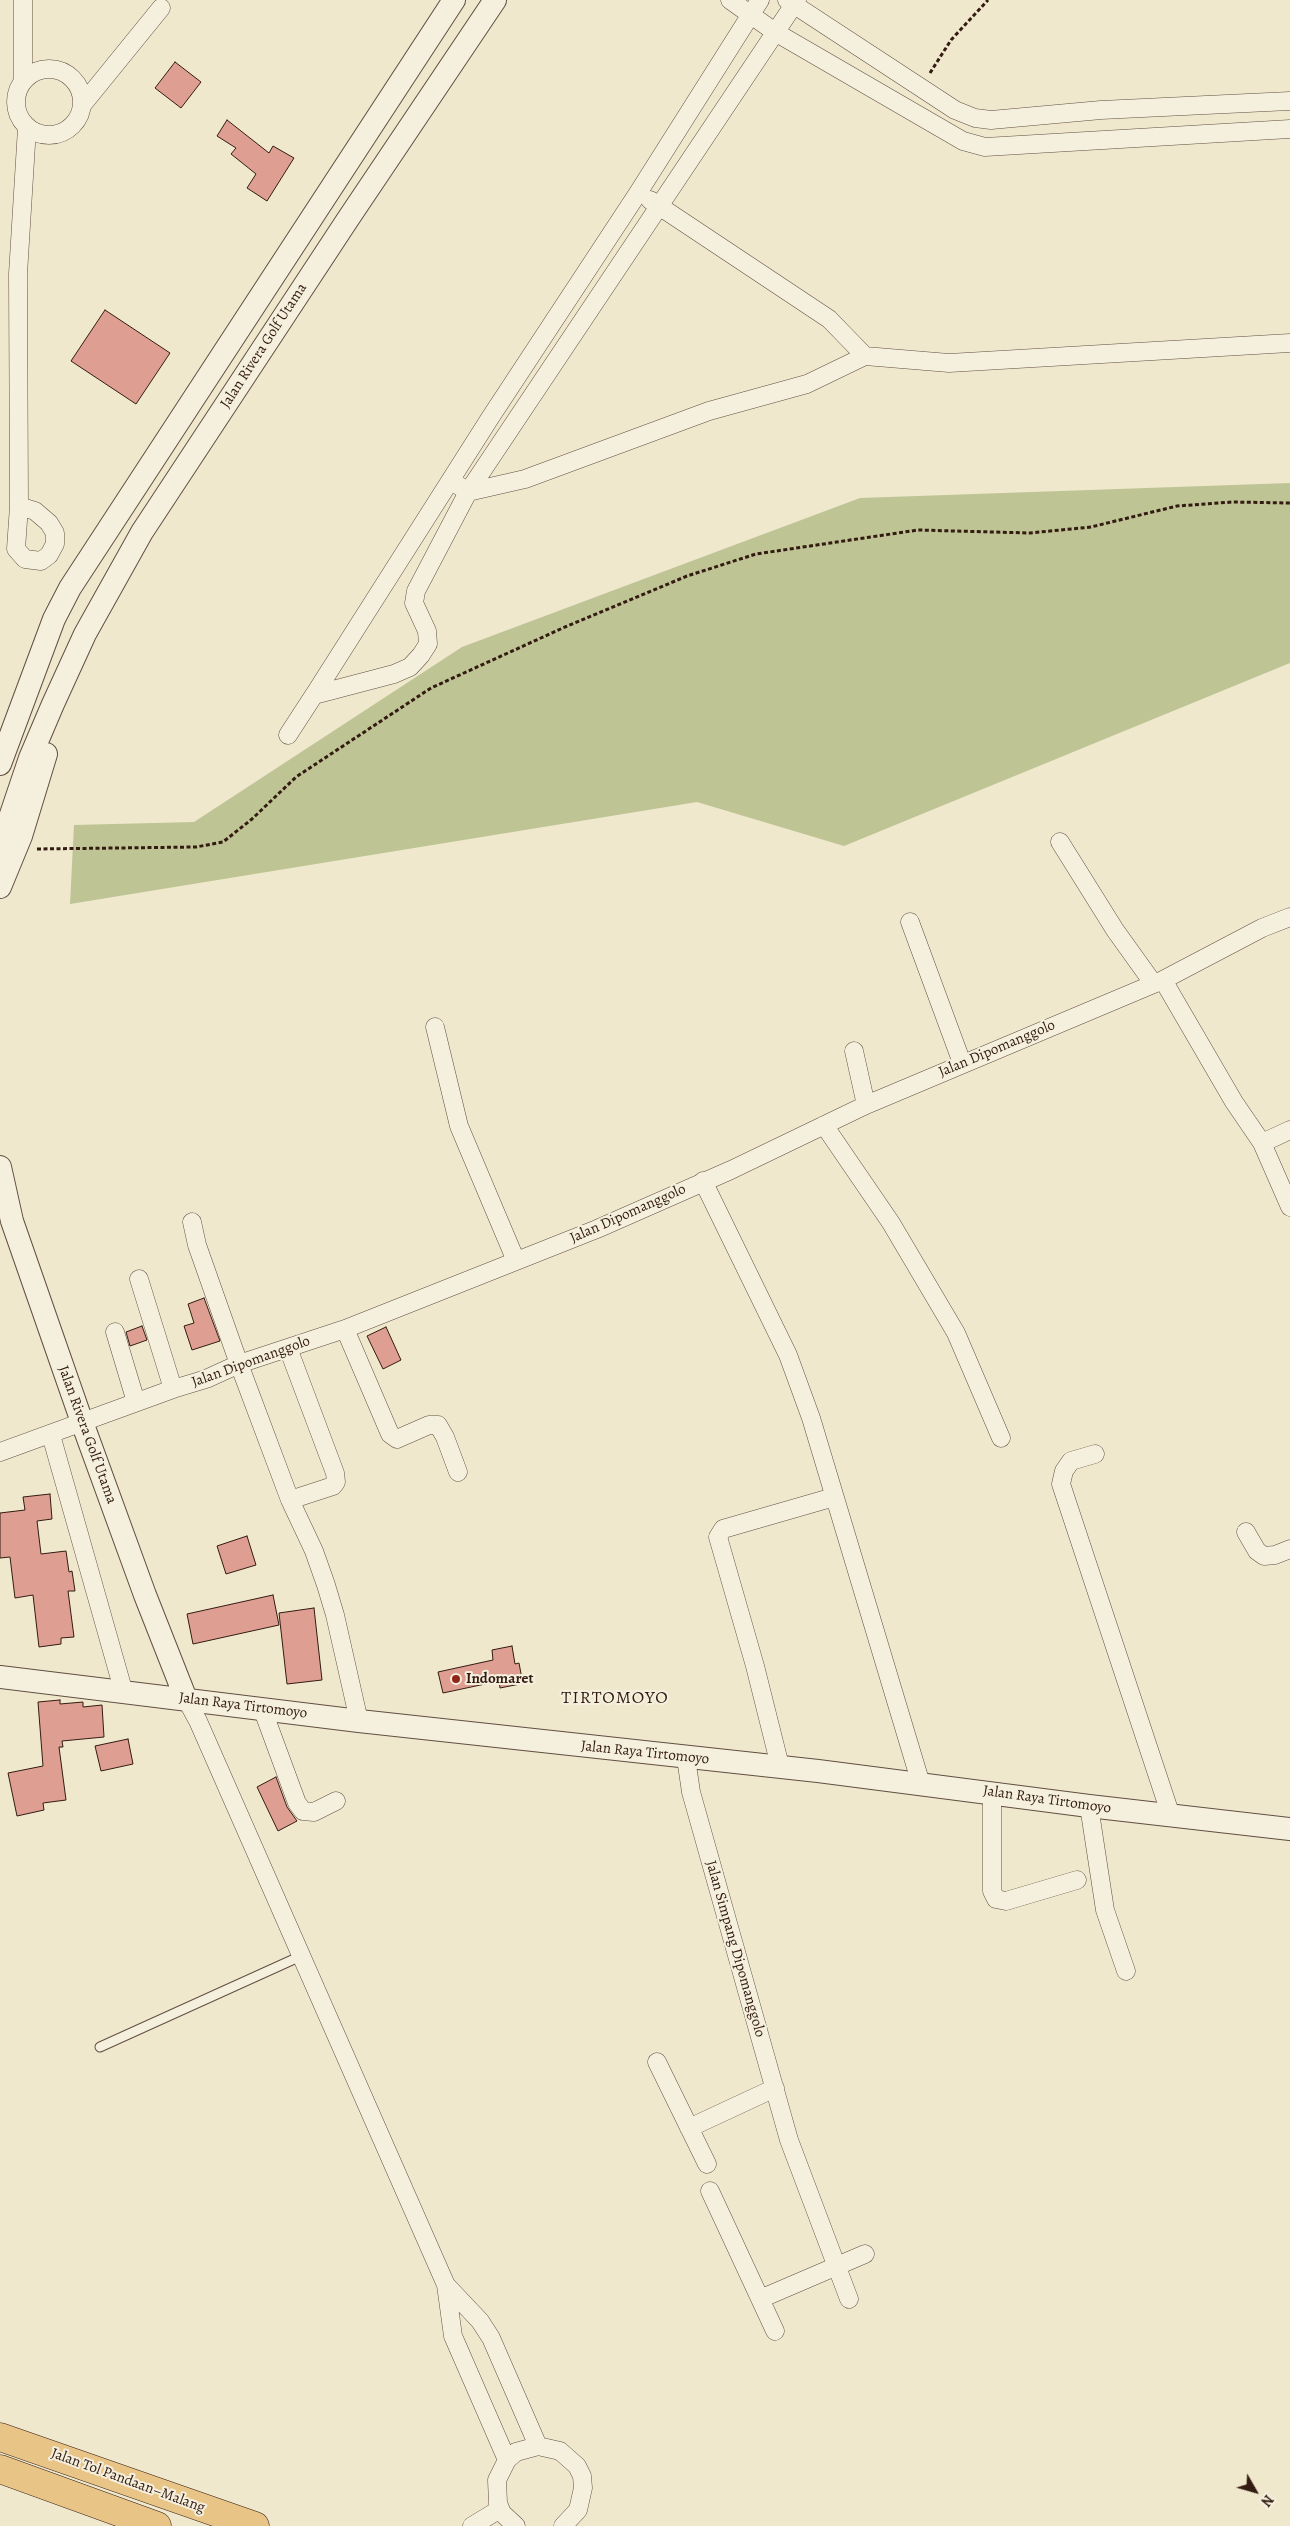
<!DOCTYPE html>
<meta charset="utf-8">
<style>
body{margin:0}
#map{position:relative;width:1290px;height:2526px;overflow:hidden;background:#efe8cd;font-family:Alegreya,serif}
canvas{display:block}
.north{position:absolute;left:1230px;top:2466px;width:50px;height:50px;-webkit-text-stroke:4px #f5f0de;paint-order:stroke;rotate:128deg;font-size:14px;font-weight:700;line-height:20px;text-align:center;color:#331b12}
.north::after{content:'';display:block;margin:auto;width:18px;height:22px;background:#331b12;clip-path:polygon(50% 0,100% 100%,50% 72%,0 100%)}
</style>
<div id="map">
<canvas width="1290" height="2526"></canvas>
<div class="north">N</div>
</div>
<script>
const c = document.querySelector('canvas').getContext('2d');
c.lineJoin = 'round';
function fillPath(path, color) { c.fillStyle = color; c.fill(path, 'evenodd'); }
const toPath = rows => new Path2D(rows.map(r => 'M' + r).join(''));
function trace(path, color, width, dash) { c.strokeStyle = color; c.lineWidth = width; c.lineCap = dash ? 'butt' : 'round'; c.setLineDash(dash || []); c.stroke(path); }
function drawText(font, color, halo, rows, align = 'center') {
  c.font = font + ' Alegreya,serif'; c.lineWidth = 4; c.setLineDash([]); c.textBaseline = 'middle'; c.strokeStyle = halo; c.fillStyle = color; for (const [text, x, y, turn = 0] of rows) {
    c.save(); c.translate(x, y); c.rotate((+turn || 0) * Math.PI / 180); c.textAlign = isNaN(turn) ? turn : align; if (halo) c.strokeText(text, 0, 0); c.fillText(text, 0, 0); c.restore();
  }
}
const green = toPath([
 [1290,483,1290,663,844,846,697,802,70,904,74,825,194,822,462,647,860,498]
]);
const building = toPath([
 [175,62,201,82,181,108,155,88,175,62],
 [227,120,269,153,273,146,294,158,267,201,247,188,256,174,231,154,236,148,217,136,227,120],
 [105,310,170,353,136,404,71,361,105,310],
 [204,1298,220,1341,192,1350,184,1326,194,1323,188,1304,204,1298],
 [142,1326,147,1340,130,1346,126,1332,142,1326],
 [386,1327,401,1360,383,1369,367,1336,386,1327],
 [50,1494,52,1519,37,1521,41,1554,66,1551,69,1572,72,1571,75,1591,68,1591,74,1637,61,1638,61,1644,39,1647,33,1595,15,1598,10,1557,0,1558,0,1513,25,1510,23,1497,50,1494],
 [247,1536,256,1565,226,1574,217,1546,247,1536],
 [273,1595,279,1625,193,1644,187,1614,273,1595],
 [314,1608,322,1680,287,1684,279,1613,314,1608],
 [512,1646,515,1664,519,1663,522,1679,519,1679,520,1684,500,1688,499,1681,443,1693,438,1672,493,1660,492,1650,512,1646],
 [60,1700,60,1704,83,1702,83,1707,102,1705,104,1737,62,1741,63,1747,59,1747,66,1800,43,1803,44,1810,17,1816,8,1773,43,1766,38,1702,60,1700],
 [128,1739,133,1764,101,1771,95,1746,128,1739],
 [276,1777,287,1807,297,1821,278,1831,257,1787,276,1777]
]);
const path = toPath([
 [930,73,951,40,988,0],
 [37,849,196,847,223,842,252,819,296,777,431,688,565,627,687,576,756,554,918,530,1030,533,1091,527,1177,506,1233,502,1290,503]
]);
const service = toPath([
 [100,2047,301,1956]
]);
const minor = toPath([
 [730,0,775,32,963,141,985,147,1290,129],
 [787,0,955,110,975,118,991,120,1101,110,1290,101],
 '16 102a33 33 0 1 1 66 0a33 33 0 1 1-66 0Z',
 [23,81,23,0],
 [83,104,161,8],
 [650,200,829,319,865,356],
 [452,481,468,492,525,479,709,411,807,384,865,356,949,363,1290,343],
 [19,506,35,511,49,523,55,533,55,544,49,555,41,561,25,559,16,549,19,506,18,274,27,128],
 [314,695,490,418,638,193,760,0],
 [288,735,314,695,394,674,410,667,421,655,428,644,427,631,414,603,416,591,468,492,797,0],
 [1060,842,1115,930,1153,983],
 [910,922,962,1063],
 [1163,980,1234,1102,1262,1143,1290,1207],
 [435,1027,459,1126,516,1261],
 [854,1051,866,1105],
 [824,1125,891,1223,956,1333,1001,1438],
 [1262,1143,1290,1130],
 [703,1181,788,1355,811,1418,921,1784],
 [192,1222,197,1245,239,1364,290,1500,314,1551,326,1585,335,1615,359,1721],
 [139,1279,173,1389],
 [345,1329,390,1434,397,1439,429,1425,438,1425,445,1437,458,1472],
 [115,1332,136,1402],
 [288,1348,335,1473,336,1482,333,1486,290,1500],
 [51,1435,124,1693],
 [0,1452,173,1389,206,1379,239,1364,345,1329,597,1229,731,1170,866,1105,1163,980,1262,928,1290,917],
 [1095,1454,1071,1461,1064,1471,1061,1484,1171,1816],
 [1246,1532,1257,1551,1264,1556,1275,1555,1290,1549],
 [186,1699,198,1721,446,2285,453,2336,507,2460],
 [262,1708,297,1803,303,1811,314,1812,336,1801],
 [686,1758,691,1792,789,2140,849,2299],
 [780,1766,755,1666,718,1537,723,1529,834,1497],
 [992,1793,992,1891,996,1899,1006,1901,1077,1880],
 [1089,1806,1105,1910,1126,1971],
 [657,2062,707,2164],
 [689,2128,775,2088],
 [710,2191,775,2331],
 [446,2285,480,2321,491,2338,538,2446],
 [760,2299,865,2254],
 [472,2526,500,2509],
 [516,2526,502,2513,498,2503,497,2480,507,2460,516,2452,538,2446,560,2451,577,2466,582,2476,583,2488,578,2510,563,2526]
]);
const tertiary = toPath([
 [0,764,54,619,70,588,454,0],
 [0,847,30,758,53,704,85,634,142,532,348,219,495,0],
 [0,887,21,836,46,754],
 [0,1167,12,1221,82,1422,145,1595,186,1699],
 [0,1677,359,1721,818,1771,1089,1806,1290,1829]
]);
const motorway = toPath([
 [0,2437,255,2526],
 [0,2469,157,2526]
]);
const markers = [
 [456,1679,5,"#8f2418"]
];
const streetNames = [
 ["Jalan Rivera Golf Utama",264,346,-57],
 ["Jalan Dipomanggolo",997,1049,-23],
 ["Jalan Dipomanggolo",628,1214,-24],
 ["Jalan Dipomanggolo",251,1362,-20],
 ["Jalan Rivera Golf Utama",87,1435,70],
 ["Jalan Raya Tirtomoyo",243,1706,7],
 ["Jalan Raya Tirtomoyo",645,1753,6],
 ["Jalan Raya Tirtomoyo",1047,1800,8],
 ["Jalan Simpang Dipomanggolo",735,1949,74],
 ["Jalan Tol Pandaan–Malang",128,2481,20]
];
const poiNames = [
 ["Indomaret",466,1679]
];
const quarterNames = [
 ["TIRTOMOYO",615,1699]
];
fillPath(green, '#bec494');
fillPath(building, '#de9f92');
trace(building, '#331b12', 1);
trace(service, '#624e41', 11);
trace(minor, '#624e41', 19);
trace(tertiary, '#624e41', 24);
trace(motorway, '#331b12', 29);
trace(path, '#331b12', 3, [4, 2.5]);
trace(service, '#f5f0de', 9);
trace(minor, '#f5f0de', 18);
trace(tertiary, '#f5f0de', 22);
trace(motorway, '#e8c486', 28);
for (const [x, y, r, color] of markers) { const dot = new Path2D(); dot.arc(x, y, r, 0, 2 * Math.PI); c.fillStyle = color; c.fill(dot); trace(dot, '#f5f0de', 2); }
drawText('15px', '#331b12', '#f5f0de', streetNames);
drawText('bold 15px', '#331b12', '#f5f0de', poiNames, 'left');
c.letterSpacing = '1px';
drawText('18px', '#331b12', '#f5f0de', quarterNames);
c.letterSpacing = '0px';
</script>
